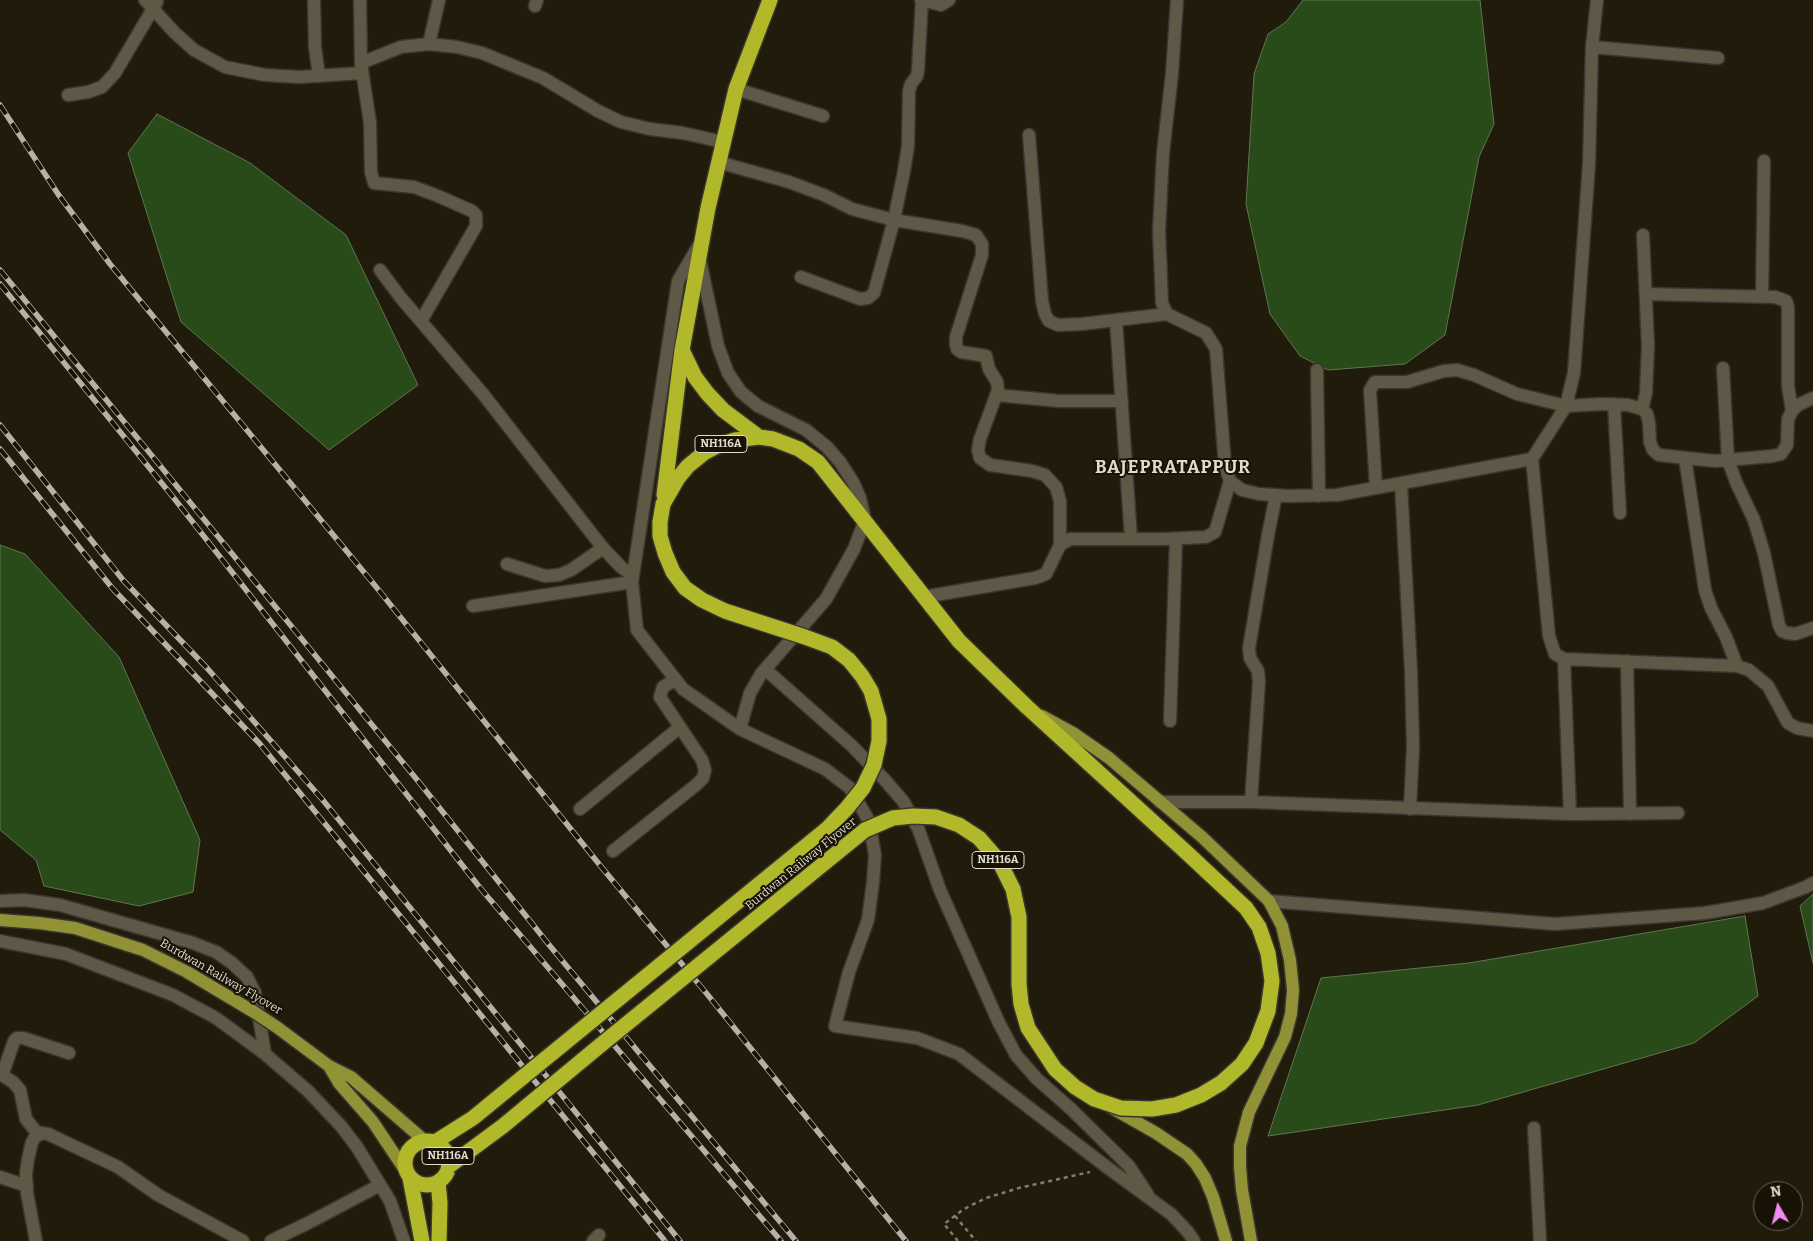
<!DOCTYPE html>
<style>
body{margin:0}
#map{position:relative;width:1813px;height:1241px;overflow:hidden;background:#211b0b;font-family:Bitter,serif}
canvas{display:block}
.north{position:absolute;left:1753px;top:1181px;width:50px;height:50px;box-sizing:border-box;background:#181204;border:1px solid #686256;border-radius:50%;rotate:352deg;font-size:14px;font-weight:700;line-height:20px;text-align:center;color:#dfdbd1}
.north::after{content:'';display:block;margin:auto;width:18px;height:22px;background:#f18af4;clip-path:polygon(50% 0,100% 100%,50% 72%,0 100%)}
</style>
<div id="map">
<canvas width="1813" height="1241"></canvas>
<div class="north">N</div>
</div>
<script>
const c = document.querySelector('canvas').getContext('2d');
c.lineJoin = 'round';
function fillPath(path, color) { c.fillStyle = color; c.fill(path, 'evenodd'); }
const toPath = rows => new Path2D(rows.map(r => 'M' + r).join(''));
function trace(path, color, width, dash) { c.strokeStyle = color; c.lineWidth = width; c.lineCap = dash ? 'butt' : 'round'; c.setLineDash(dash || []); c.stroke(path); }
function drawText(font, color, halo, rows, align = 'center') {
  c.font = font + ' Bitter,serif'; c.lineWidth = 4; c.setLineDash([]); c.textBaseline = 'middle'; c.strokeStyle = halo; c.fillStyle = color; for (const [text, x, y, turn = 0] of rows) {
    c.save(); c.translate(x, y); c.rotate((+turn || 0) * Math.PI / 180); c.textAlign = isNaN(turn) ? turn : align; if (halo) c.strokeText(text, 0, 0); c.fillText(text, 0, 0); c.restore();
  }
}
const water = toPath([
 [1303,0,1480,0,1494,124,1479,157,1445,335,1405,364,1328,370,1300,356,1270,314,1246,204,1254,74,1268,34,1286,22,1303,0],
 [157,114,250,163,346,235,418,385,329,450,181,322,128,153,157,114],
 [0,545,25,554,119,657,200,840,193,892,139,906,44,886,36,860,0,830,0,545],
 [1813,894,1813,963,1800,906,1813,894],
 [1745,916,1758,996,1694,1043,1478,1105,1268,1136,1321,978,1469,963,1745,916]
]);
const path = toPath([
 [955,1216,976,1241],
 [958,1241,944,1224,964,1209,986,1198,1019,1188,1090,1172]
]);
const minor = toPath([
 [145,0,174,32,194,50,225,67,265,75,300,77,362,73],
 [314,0,315,47,319,76],
 [360,0,361,63,370,123,371,172,374,183,414,187,438,196,472,211,476,215,476,226,421,321],
 [921,0,941,5,949,0],
 [1177,0,1172,74,1163,153,1159,231,1162,303,1167,314,1206,333,1216,349,1225,466,1230,481,1242,490,1259,494,1288,496,1337,495,1532,459,1566,406,1574,373,1589,164,1592,47],
 [1597,0,1592,47,1718,58],
 [535,6,537,0],
 [429,44,439,0],
 [361,63,401,47,429,44,457,47,482,53,543,78,598,111,621,122,650,129,683,133,723,142],
 [736,89,823,116],
 [68,95,88,92,102,87,115,73,157,2],
 [1029,135,1042,301,1045,314,1049,321,1058,325,1082,324,1167,314],
 [718,162,789,182,824,195,852,209,894,220,962,231,976,235,982,244,982,255,956,337,956,344,957,349,961,352,986,356,989,369,997,382,998,390,980,439,978,450,980,458,990,465,1032,471,1045,475,1056,487,1060,501,1060,545],
 [699,245,678,281,632,582,637,630,683,689,740,729,825,769,850,788,869,821,875,855,873,882,868,920,849,972,835,1026,917,1038,959,1054,1108,1168,1171,1214,1188,1232,1194,1241],
 [700,260,718,346,728,373,741,392,758,406,806,430,827,447,840,462,853,482,860,498,865,520,854,549,826,599,761,674,750,693,740,729],
 [380,270,401,298,483,394,603,548,621,567,633,576],
 [801,277,860,299,868,298,874,293,894,220,904,171,908,146,909,91,911,84,917,76,918,70,922,0],
 [1646,294,1775,297,1786,301,1788,307,1788,386,1792,411],
 [1762,297,1764,161],
 [1116,320,1131,539],
 [1723,368,1728,460,1736,482,1754,520,1764,553,1779,625,1782,631,1787,633,1795,634,1813,628],
 [1317,370,1319,496],
 [996,395,1059,401,1122,401],
 [1614,404,1620,513],
 [1642,409,1646,393,1648,346,1643,235],
 [1685,458,1705,590,1711,608,1726,637,1737,666],
 [1532,459,1549,636,1555,654,1564,659,1737,666,1749,670,1768,686,1788,723,1797,728,1813,731],
 [1401,484,1411,671,1413,746,1410,809],
 [1376,488,1370,390,1375,382,1407,382,1444,371,1457,370,1474,375,1517,394,1566,406,1602,404,1628,405,1642,409,1647,414,1649,423,1650,442,1653,450,1659,455,1715,461,1773,456,1781,454,1787,445,1788,419,1792,411,1798,405,1813,398],
 [507,564,545,576,559,575,571,570,603,548],
 [923,597,1035,578,1046,574,1060,545,1070,539,1164,539,1206,537,1215,532,1230,481],
 [473,606,632,582],
 [1564,659,1570,814],
 [1627,661,1630,814],
 [765,669,851,745,884,779,903,801,918,828,940,890,999,1023,1016,1055,1037,1079,1071,1109,1129,1166,1148,1195],
 [1170,721,1176,539],
 [1160,802,1251,802,1570,814,1678,813],
 [1251,802,1259,682,1258,671,1250,658,1249,648,1268,535,1276,495],
 [580,809,680,727],
 [613,851,696,785,703,778,705,770,702,760,660,697,663,687,675,680],
 [0,901,24,900,60,905,193,943,216,952,232,963,247,977,255,993,265,1054],
 [1269,901,1555,924,1705,913,1763,903,1806,887,1813,883],
 [0,941,66,954,173,995,216,1018,265,1054,308,1091,341,1126,357,1147,390,1201,404,1241],
 [0,1073,4,1070,14,1041,17,1038,23,1038,69,1053],
 [0,1074,13,1082,20,1090,26,1119,38,1134],
 [1534,1128,1540,1241],
 [0,1177,27,1186],
 [36,1241,27,1193,26,1174,28,1159,32,1142,35,1137,42,1133,48,1134,118,1167,158,1195,243,1241],
 [271,1241,308,1223,380,1185],
 [593,1241,599,1235]
]);
const major = toPath([
 [1042,716,1073,733,1109,758,1202,837,1269,901,1282,926,1290,960,1293,990,1291,1014,1285,1037,1249,1112,1240,1146,1240,1167,1242,1190,1251,1241],
 [0,920,39,923],
 [329,1066,339,1083,373,1122,405,1170],
 [329,1066,351,1077,425,1141],
 [1112,1108,1156,1133,1187,1154,1196,1164,1205,1178,1213,1197,1226,1241]
]);
const highway = toPath([
 [682,350,695,377,707,393,723,410,759,437],
 [664,495,682,350,708,208,736,89,770,0],
 [660,522,663,504,678,478,688,466,704,453,719,445,735,440,759,437,773,439,799,449,818,462,959,641,1027,707,1186,852],
 '405 1163a22 22 0 1 1 44 0a22 22 0 1 1-44 0Z',
 [435,1142,473,1118,523,1077],
 [410,1178,422,1241],
 [438,1182,440,1203,439,1241]
]);
const rail = toPath([
 [0,105,58,194,110,264,377,588,603,869,707,994,906,1241],
 [0,270,418,781,550,946,796,1241],
 [0,284,173,497,481,889,781,1241],
 [0,425,123,580,207,668,322,799,680,1241],
 [0,449,113,589,260,744,665,1241]
]);
const majorBridge = toPath([
 [39,923,75,928,143,950,187,972,254,1012,278,1028,329,1066]
]);
const highwayBridge = toPath([
 [523,1077,828,828,847,808,863,788,874,765,879,741,879,719,871,691,862,676,849,660,832,647,805,637,725,611,702,600,685,588,673,572,665,553,660,536,660,522],
 [449,1166,503,1126,597,1048,865,830,893,818,913,816,936,817,959,825,979,838,999,861,1013,889,1019,917,1019,984,1021,1004,1028,1028,1055,1069,1075,1087,1094,1099,1121,1108,1152,1109,1176,1105,1201,1095,1221,1083,1242,1064,1256,1043,1268,1011,1272,981,1268,953,1259,927,1246,908,1186,852]
]);
const shields = [
 [721,444,52],
 [998,860,52],
 [448,1156,52]
];
const shieldNames = [
 ["NH116A",721,444],
 ["NH116A",998,860],
 ["NH116A",448,1156]
];
const streetNames = [
 ["Burdwan Railway Flyover",801,864,-39],
 ["Burdwan Railway Flyover",221,977,30]
];
const districtNames = [
 ["BAJEPRATAPPUR",1173,468]
];
fillPath(water, '#294b19');
trace(water, '#607650', 1);
trace(minor, '#3a352e', 15);
trace(major, '#3a352e', 15);
trace(highway, '#3a352e', 18);
trace(path, '#817d70', 2.5, [4, 4]);
trace(minor, '#5f5846', 12);
trace(major, '#909235', 12);
trace(highway, '#b1b92a', 15);
trace(rail, '#b6b1a6', 5.5);
trace(rail, '#181204', 4, [11]);
trace(majorBridge, '#3a352e', 15, []);
trace(highwayBridge, '#3a352e', 18, []);
trace(majorBridge, '#909235', 12);
trace(highwayBridge, '#b1b92a', 15);
for (const [x, y, w] of shields) { const box = new Path2D(); box.roundRect(x - w / 2, y - 8.5, w, 17, 4); c.fillStyle = '#181204'; c.fill(box); trace(box, '#dfdbd1', 1); }
drawText('bold 11px', '#dfdbd1', null, shieldNames);
drawText('12px', '#dfdbd1', '#181204', streetNames);
c.letterSpacing = '1px';
drawText('bold 18px', '#dfdbd1', '#181204', districtNames);
c.letterSpacing = '0px';
</script>
